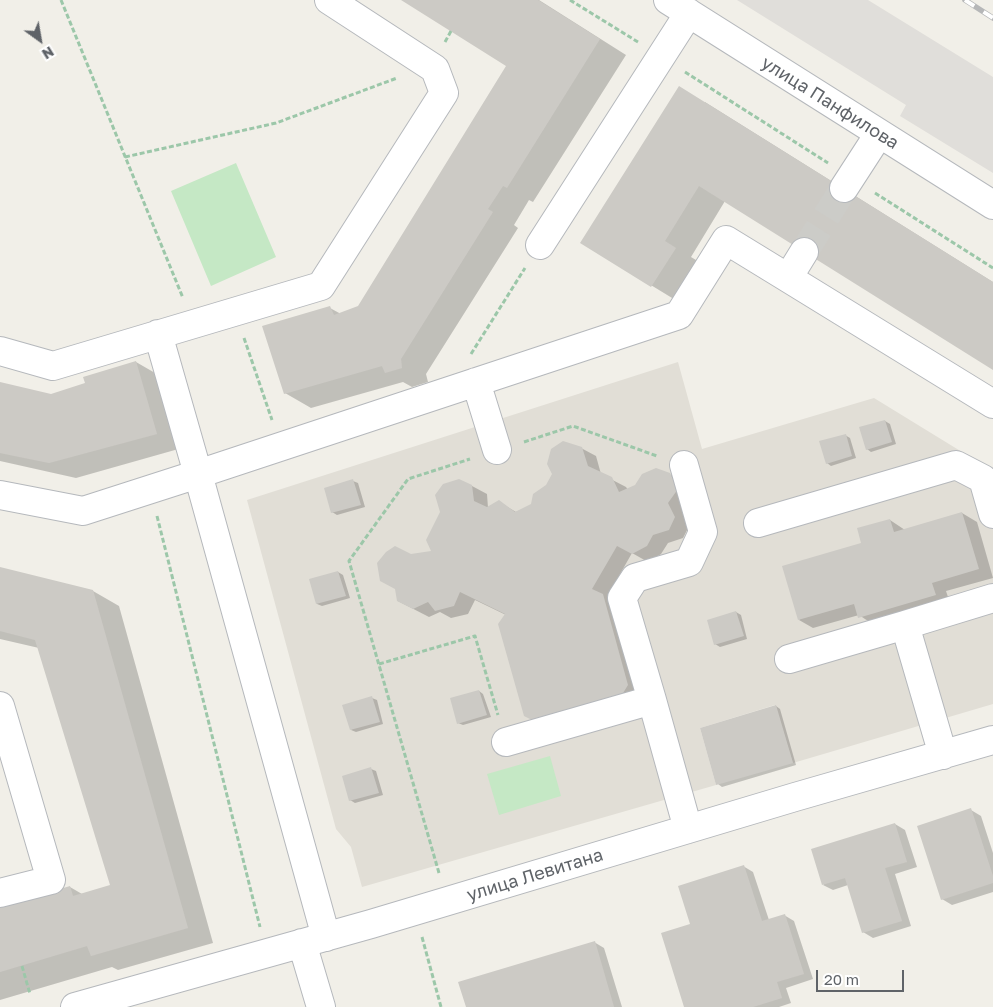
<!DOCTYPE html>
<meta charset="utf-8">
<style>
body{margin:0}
#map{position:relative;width:993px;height:1007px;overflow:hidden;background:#f1efe8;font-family:"Golos Text",sans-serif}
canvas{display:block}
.north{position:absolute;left:15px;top:15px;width:50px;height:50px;-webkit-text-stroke:4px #fff;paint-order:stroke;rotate:148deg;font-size:14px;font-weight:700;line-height:20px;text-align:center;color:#5f6368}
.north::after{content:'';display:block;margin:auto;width:18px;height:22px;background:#5f6368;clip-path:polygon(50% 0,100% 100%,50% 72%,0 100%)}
.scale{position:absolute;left:816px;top:970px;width:88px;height:22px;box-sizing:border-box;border:2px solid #5f6368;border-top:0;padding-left:6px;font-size:15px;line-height:18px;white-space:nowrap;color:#5f6368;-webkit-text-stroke:4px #fff;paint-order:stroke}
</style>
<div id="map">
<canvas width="993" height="1007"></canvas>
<div class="north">N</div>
<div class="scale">20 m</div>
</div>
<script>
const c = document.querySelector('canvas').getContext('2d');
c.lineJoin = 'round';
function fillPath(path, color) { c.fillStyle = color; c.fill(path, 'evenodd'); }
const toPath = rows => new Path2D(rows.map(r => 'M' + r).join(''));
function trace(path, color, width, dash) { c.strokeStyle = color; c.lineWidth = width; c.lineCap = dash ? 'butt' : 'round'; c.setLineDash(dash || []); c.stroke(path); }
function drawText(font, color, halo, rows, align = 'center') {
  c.font = font + ' "Golos Text",sans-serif'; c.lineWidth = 4.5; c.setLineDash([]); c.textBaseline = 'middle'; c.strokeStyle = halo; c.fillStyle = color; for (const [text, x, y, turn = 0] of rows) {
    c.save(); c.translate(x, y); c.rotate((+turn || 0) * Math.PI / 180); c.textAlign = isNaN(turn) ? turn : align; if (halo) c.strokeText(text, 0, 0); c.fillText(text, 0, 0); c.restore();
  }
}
const industrial = toPath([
 [737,0,868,0,993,77,993,173,900,116,906,105]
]);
const education = toPath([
 [678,362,702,449,874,398,993,471,993,704,793,763,775,705,700,728,716,785,362,887,351,847,336,829,247,500]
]);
const green = toPath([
 [236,163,276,257,211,286,171,191],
 [550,756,561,796,499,815,487,774]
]);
const shadow = toPath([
 [404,0,539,0,626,55,533,202,529,200,514,225,518,228,426,374,428,382,412,387,403,382,311,408,285,393,330,308,341,314,359,307,508,66],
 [705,102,993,282,993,368,725,201,691,257,701,263,677,301,582,243],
 [136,362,162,377,182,448,76,478,0,461,0,384,51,395,87,383],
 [885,421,890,424,896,444,871,452,867,449],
 [845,435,850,438,856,458,831,466,827,463],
 [581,448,596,456,601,474,626,487,628,490,669,474,684,482,692,498,682,512,689,526,683,538,668,543,661,554,648,562,632,553,607,597,618,604,643,694,635,706,506,615,475,600,468,614,451,618,440,612,429,617,398,601,411,555,432,552,472,486,487,494,488,508,499,502,516,512,532,505],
 [353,481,358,483,365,507,337,515,332,512],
 [962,513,977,522,993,578,946,591,950,603,874,625,859,615,813,628,799,620,863,544,890,520,905,530],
 [0,568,93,591,119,606,213,943,118,970,112,967,0,1000,0,908,70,887,82,894,112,886,39,648,0,639],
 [338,572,343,575,350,598,322,606,317,604,310,580],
 [736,612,741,615,747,639,720,647,715,644],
 [479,691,483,694,491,717,463,725,458,723],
 [372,698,377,700,383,724,356,732,351,730],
 [776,706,780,709,796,765,722,787,718,784],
 [371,769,376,771,383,795,355,803,350,800],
 [971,810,981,816,993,853,993,892,952,905,942,899],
 [895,824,905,830,917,867,895,874,911,926,873,938,863,932,848,885,833,890,823,885],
 [743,866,753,872,769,920,784,915,794,921,813,979,786,988,791,1003,779,1007,686,1007,692,925],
 [594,942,604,948,622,1007,467,1007]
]);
const building = toPath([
 [401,0,538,0,600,39,507,188,503,186,488,209,493,212,401,359,402,368,385,373,382,366,284,394,262,326,330,306,334,315,358,306,506,66],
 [679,86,993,282,993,370,699,186,665,241,676,248,651,287,580,243],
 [136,361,157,434,49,463,0,453,0,382,51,394,85,383,83,377],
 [885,420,892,442,866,450,859,427],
 [846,434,852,456,826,464,819,441],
 [563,441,582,447,588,466,612,477,619,492,635,485,642,474,656,468,670,473,678,489,668,503,675,517,669,530,653,535,647,546,632,554,617,546,592,589,603,594,628,685,620,698,536,722,524,716,498,624,505,614,460,592,454,606,435,611,428,602,413,609,397,601,395,589,380,581,377,563,386,552,395,546,411,554,431,551,426,540,440,512,435,495,443,484,459,479,472,485,474,501,487,507,499,500,515,512,531,504,533,494,546,485,552,474,547,464,551,449],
 [353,479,361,505,331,513,324,488],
 [962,512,979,569,932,583,936,595,858,618,854,604,798,620,782,566,861,543,857,528,890,519,894,532],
 [0,567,93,590,188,928,91,956,87,946,0,972,0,907,70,886,73,896,110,885,35,640,0,631],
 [338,571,346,596,316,604,309,579],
 [736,611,744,636,714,645,707,620],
 [479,690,487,715,457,724,450,698],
 [372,696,380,722,350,730,342,705],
 [776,705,793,763,716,785,700,728],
 [371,767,379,793,349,801,342,776],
 [971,808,993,876,993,883,941,900,917,826],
 [895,823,907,862,885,868,902,921,862,933,845,878,822,885,811,849],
 [744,865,762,921,785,914,804,974,777,982,782,998,753,1007,684,1007,661,933,690,924,678,886],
 [595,941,614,1007,466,1007,458,982]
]);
const minorTunnel = toPath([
 [804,252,844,188]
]);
const path = toPath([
 [61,0,183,298],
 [570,0,638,42],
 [445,42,451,31],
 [685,72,828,163],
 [125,157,276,123,397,78],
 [875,193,993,268],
 [244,338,272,420],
 [471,354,525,268],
 [524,442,573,426,657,456],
 [157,516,260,927],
 [379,664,475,636,498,715],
 [439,873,349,561,408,479,470,459],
 [422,937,441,1007],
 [22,966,30,994]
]);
const minor = toPath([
 [668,0,993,205],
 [844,188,879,134],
 [540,245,689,13],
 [788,278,993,404],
 [158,334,198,474,679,315,726,240,788,278,804,252],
 [0,351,53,366,321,286,444,93,435,69,329,0],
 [476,382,497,450],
 [0,495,83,511,198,474,326,937],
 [758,523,956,465,983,479,993,514],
 [905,625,993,598],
 [789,659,905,625,943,755],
 [652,700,622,598,635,578,689,562,703,532,684,465],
 [0,706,51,880,0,893],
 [506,742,652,700,688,829],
 [302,943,321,1007],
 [75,1007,371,924,795,797,993,740]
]);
const rail = toPath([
 [965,0,993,18]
]);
const streetNames = [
 ["улица Панфилова",830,103,32],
 ["улица Левитана",535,875,-17]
];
fillPath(industrial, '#e0deda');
fillPath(education, '#e1ded6');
fillPath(green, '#c5e8c5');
fillPath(shadow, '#0003');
fillPath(building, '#cccac5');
trace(minorTunnel, '#ccccc8', 28, [28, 14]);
trace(minor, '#b5b8bc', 30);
trace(path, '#9cc7a9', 3, [5, 2.5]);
trace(minor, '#fff', 28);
trace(rail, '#b6b7b8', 5.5);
trace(rail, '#fff', 4, [11]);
drawText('18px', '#5f6368', '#fff', streetNames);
</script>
